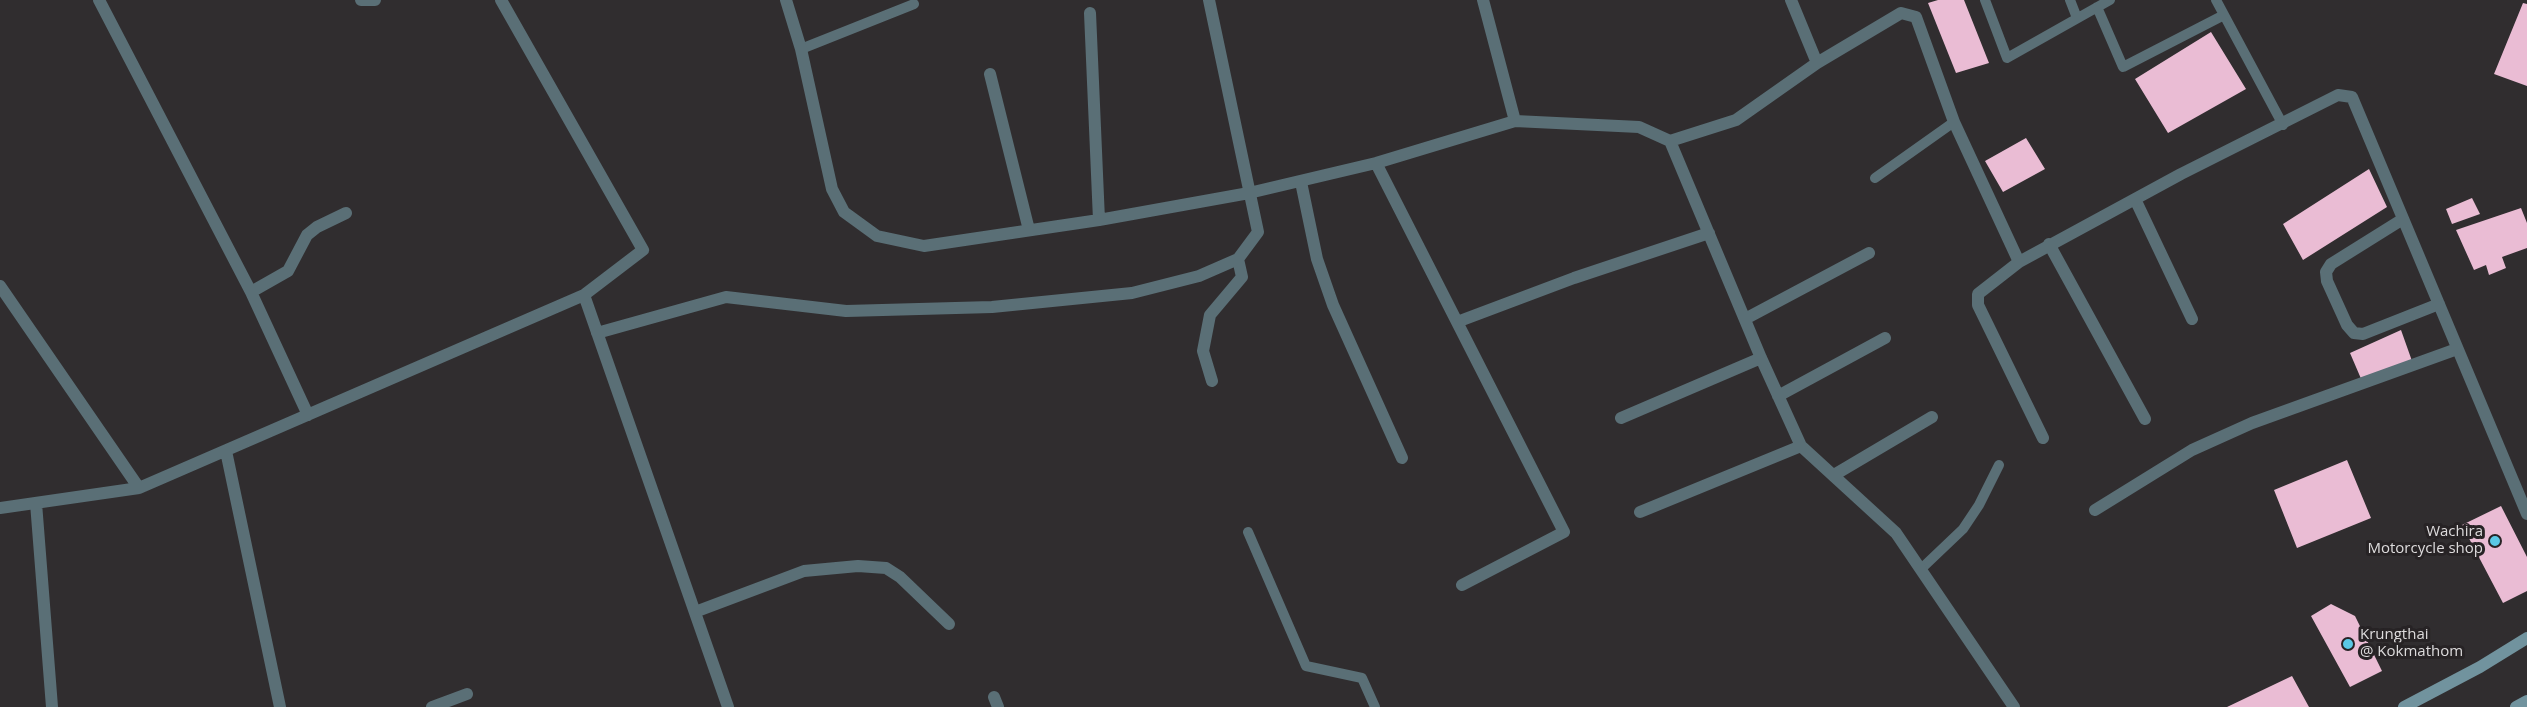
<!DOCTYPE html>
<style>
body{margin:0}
canvas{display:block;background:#302d2f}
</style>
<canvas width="2527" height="707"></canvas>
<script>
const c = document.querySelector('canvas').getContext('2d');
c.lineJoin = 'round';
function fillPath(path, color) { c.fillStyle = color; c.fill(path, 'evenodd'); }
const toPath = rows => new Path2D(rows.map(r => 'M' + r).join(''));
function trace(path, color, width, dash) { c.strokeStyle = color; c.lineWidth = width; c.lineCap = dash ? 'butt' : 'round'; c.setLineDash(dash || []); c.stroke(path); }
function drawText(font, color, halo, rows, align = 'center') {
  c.font = font + ' "Open Sans",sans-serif'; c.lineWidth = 6; c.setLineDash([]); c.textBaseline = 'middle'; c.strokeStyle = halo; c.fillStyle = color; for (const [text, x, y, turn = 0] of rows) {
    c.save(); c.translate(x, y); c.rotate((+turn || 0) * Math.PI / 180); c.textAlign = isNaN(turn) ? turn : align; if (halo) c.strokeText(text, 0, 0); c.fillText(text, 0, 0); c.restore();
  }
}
const building = toPath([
 [1938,0,1964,0,1989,63,1956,73,1928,3],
 [2523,3,2527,4,2527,86,2494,74],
 [2211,32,2246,89,2168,133,2135,79],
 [2026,138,2045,169,2003,192,1985,161],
 [2369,169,2387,207,2303,260,2283,224],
 [2472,198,2480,214,2452,224,2446,209],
 [2521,208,2527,223,2527,248,2502,257,2506,268,2489,275,2486,265,2474,270,2456,230],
 [2401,330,2412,361,2362,381,2350,353],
 [2347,460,2371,518,2297,548,2274,490],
 [2501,506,2527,557,2527,591,2503,603,2462,525],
 [2331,604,2355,616,2382,671,2350,687,2311,616],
 [2292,676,2309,707,2227,707]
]);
const lane = toPath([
 [1985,0,2007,58,2110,0],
 [2070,0,2077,18],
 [2216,0,2283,125],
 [2097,7,2123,67,2224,15],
 [801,49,914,4],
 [1875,178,1954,122],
 [1248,532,1306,666,1362,678,1375,707],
 [1921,569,1963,529,1979,505,1999,465]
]);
const street = toPath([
 [99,0,251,292,308,415],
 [361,0,375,0],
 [501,0,643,250,584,295],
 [786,0,801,49,832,189,844,212,877,236,924,246,1099,220,1249,193,1376,163,1515,121,1639,127,1670,141,1736,120,1817,63,1901,13,1916,17,1954,122,2019,262,2181,174,2338,95,2352,97,2527,514],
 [1483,0,1515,121],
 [1791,0,1817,63],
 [1090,13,1099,220],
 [990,74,1029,230],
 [1670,141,1761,358,1801,446,1896,533,2014,707],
 [1376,163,1564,532,1462,585],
 [1301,182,1317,259,1333,305,1402,458],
 [2135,199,2192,319],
 [2403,219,2331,264,2326,272,2327,281,2347,325,2354,333,2363,334,2439,304],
 [2049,244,2145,419],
 [2019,262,1978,294,1978,305,2043,438],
 [0,286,139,488],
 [251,292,288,271,307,235,317,227,346,213],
 [1745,319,1869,253],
 [1457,322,1574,278,1709,233],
 [597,333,726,297,846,311,992,307,1132,293,1199,276,1238,259,1258,232,1209,0],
 [1212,381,1203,351,1210,315,1242,277,1238,259],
 [1778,396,1885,338],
 [1621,418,1761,358],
 [226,451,280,707],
 [1834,475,1932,417],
 [36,503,52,707],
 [0,508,139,488,584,295,728,707],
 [2095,510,2192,450,2252,423,2457,349],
 [1640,512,1801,446],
 [695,612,804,571,858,566,886,568,900,577,949,624],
 [994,697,998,707],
 [432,707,467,694]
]);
const secondary = toPath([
 [2404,707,2480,667,2527,638],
 [2516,707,2527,701]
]);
const markers = [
 [2495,541,6,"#5ac8e5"],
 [2348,644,6,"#5ac8e5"]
];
const poiNames = [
 ["Wachira",2483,532],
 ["Motorcycle shop",2483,549],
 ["Krungthai",2360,635,"left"],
 ["@ Kokmathom",2360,652,"left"]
];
fillPath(building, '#eabcd4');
trace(lane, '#5a6f76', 10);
trace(street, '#5a6f76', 12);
trace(secondary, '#71939e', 12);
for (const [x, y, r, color] of markers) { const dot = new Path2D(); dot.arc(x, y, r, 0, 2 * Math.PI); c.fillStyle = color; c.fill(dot); trace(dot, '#272325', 2); }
drawText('15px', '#dddbdc', '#272325', poiNames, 'right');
</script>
